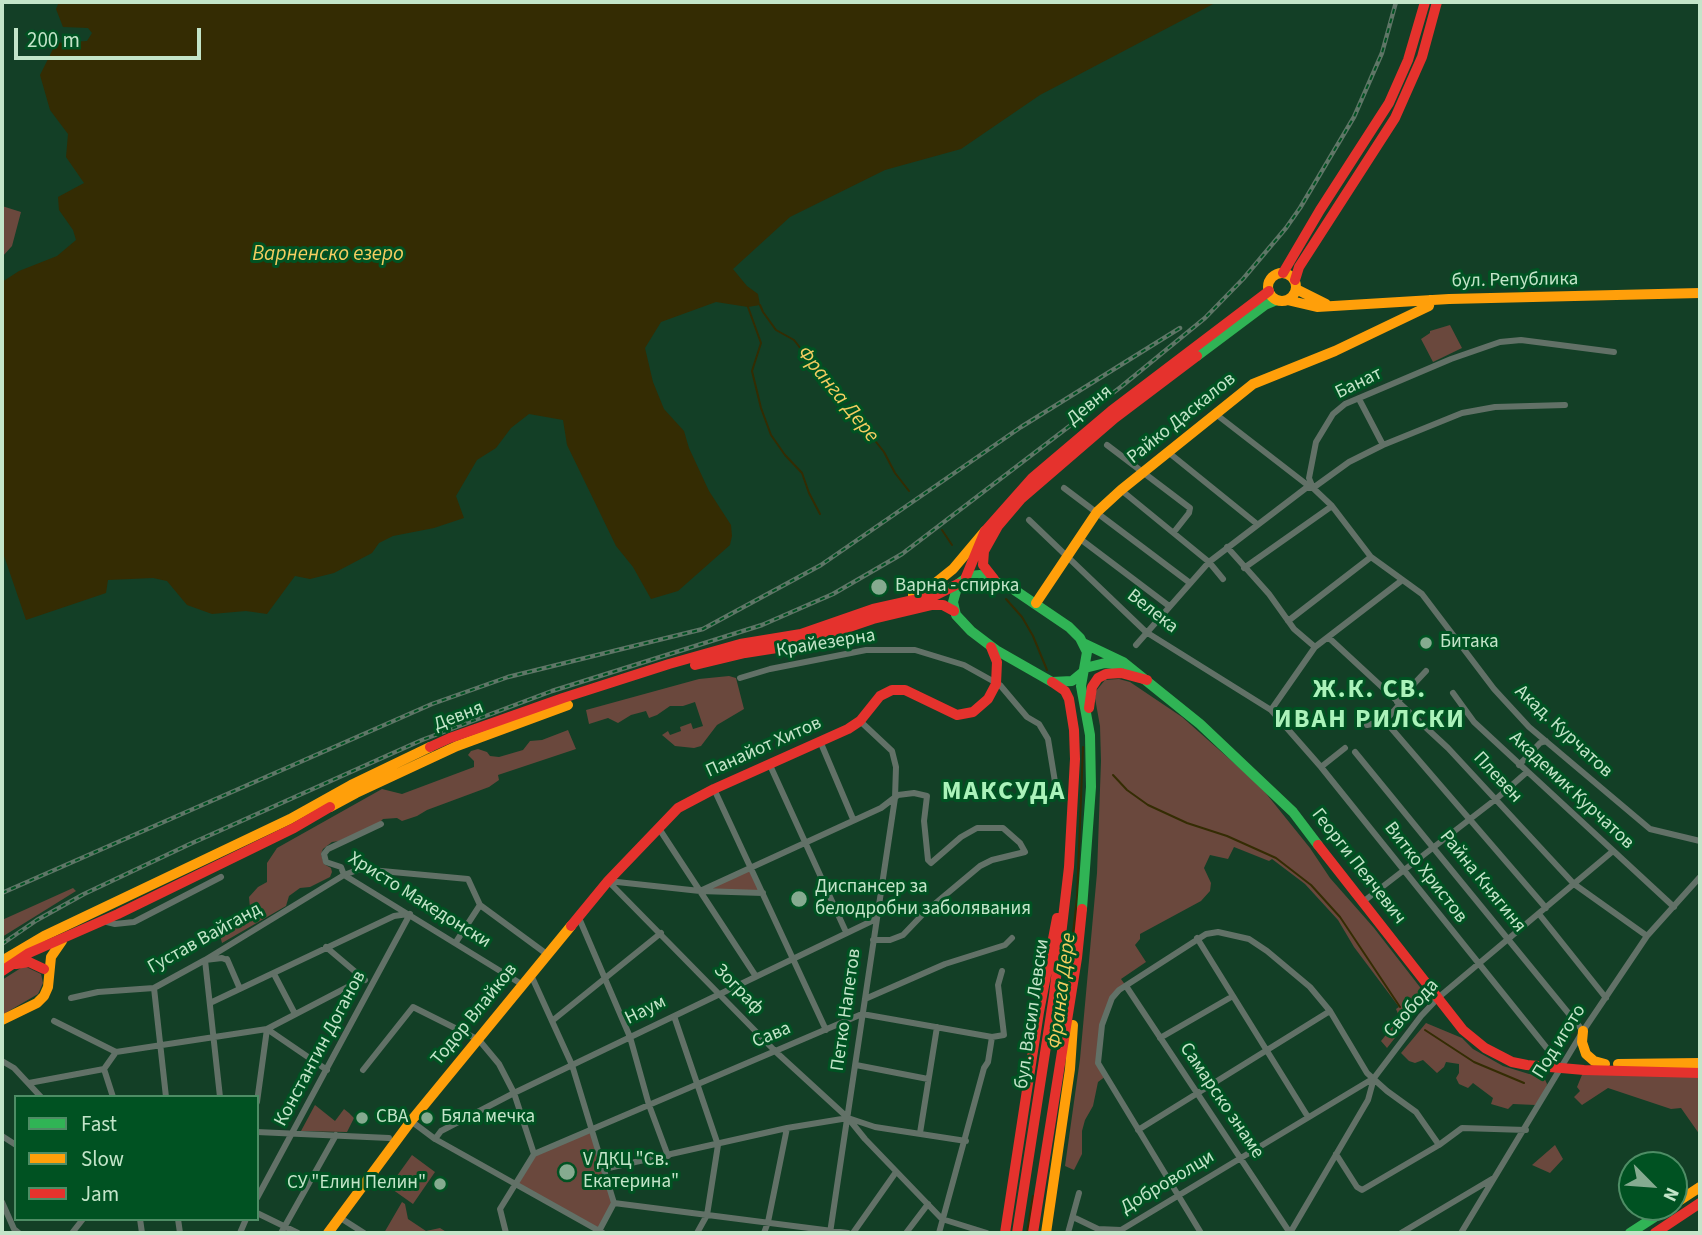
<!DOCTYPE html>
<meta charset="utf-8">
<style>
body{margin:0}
#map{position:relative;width:1702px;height:1235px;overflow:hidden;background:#133f26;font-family:"Source Sans 3",sans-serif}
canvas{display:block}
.frame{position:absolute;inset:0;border:4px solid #c3e5c9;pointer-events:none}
.legend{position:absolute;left:14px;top:1095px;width:245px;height:126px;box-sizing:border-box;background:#005222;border:2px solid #4e8d65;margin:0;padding:9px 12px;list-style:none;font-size:21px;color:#c3e5c9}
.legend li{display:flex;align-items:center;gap:14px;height:35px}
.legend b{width:35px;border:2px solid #4e8d65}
.north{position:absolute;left:1618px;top:1151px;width:70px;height:70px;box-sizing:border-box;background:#005222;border:2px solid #4e8d65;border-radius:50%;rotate:115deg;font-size:19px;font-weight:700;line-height:28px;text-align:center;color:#c3e5c9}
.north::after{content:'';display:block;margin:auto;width:24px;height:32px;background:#85ab90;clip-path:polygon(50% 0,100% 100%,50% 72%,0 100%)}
.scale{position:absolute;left:14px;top:28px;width:187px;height:32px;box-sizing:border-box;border:4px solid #c3e5c9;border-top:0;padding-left:9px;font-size:21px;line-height:24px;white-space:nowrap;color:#c3e5c9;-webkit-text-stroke:5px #005222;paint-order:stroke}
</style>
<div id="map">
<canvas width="1702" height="1235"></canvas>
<div class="frame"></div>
<ul class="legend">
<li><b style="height:9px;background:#30b455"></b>Fast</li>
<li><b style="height:9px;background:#ff9f0a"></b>Slow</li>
<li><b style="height:9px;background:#e5322d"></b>Jam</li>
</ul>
<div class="north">N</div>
<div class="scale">200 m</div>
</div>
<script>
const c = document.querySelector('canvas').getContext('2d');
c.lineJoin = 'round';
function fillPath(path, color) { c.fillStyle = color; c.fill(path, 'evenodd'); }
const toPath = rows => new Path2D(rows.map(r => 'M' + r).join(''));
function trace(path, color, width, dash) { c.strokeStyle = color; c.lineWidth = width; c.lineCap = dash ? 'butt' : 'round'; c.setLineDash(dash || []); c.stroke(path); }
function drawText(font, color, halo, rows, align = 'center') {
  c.font = font + ' "Source Sans 3",sans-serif'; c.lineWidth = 6; c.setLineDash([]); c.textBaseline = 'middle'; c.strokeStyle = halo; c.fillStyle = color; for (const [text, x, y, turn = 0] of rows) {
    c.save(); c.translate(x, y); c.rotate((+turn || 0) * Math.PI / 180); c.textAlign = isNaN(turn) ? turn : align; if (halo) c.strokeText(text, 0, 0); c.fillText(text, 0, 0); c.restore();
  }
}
const green = toPath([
 [2,206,21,212,12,246,2,257],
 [1450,325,1462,348,1433,362,1421,339,1430,333,1430,331],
 [729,676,736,678,744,709,717,725,701,746,694,748,675,746,662,735,668,731,670,735,681,731,680,727,691,723,693,729,703,726,695,702,683,706,670,706,657,715,649,718,646,711,631,715,618,723,608,718,589,724,586,710,699,679],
 [1119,679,1130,682,1182,717,1260,786,1310,848,1330,878,1374,928,1423,991,1424,1001,1387,1048,1381,1041,1397,1021,1399,1016,1396,1009,1399,1007,1354,947,1338,920,1305,884,1272,859,1269,861,1234,847,1228,859,1210,855,1204,868,1211,883,1210,891,1201,901,1140,934,1140,939,1135,945,1146,962,1121,979,1126,986,1107,1008,1098,1063,1106,1076,1098,1082,1093,1106,1085,1120,1082,1131,1082,1154,1074,1170,1065,1166,1080,1059,1097,873,1101,761,1100,726,1095,698,1096,691,1105,680],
 [568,730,576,749,498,775,499,780,489,787,427,810,417,816,402,821,397,818,383,819,377,825,339,841,332,842,323,849,321,854,324,864,331,868,332,872,330,877,310,887,300,888,289,896,286,906,222,943,217,924,250,908,249,897,258,887,267,882,267,863,277,848,382,789,402,794,474,767,474,761,468,755,471,751,478,749,487,752,490,756,499,757,523,750,530,741,542,740],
 [751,867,763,893,700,891],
 [73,888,76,891,2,937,2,920],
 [24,966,41,974,43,983,38,994,2,1015,2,980],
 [1426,1023,1462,1038,1473,1049,1503,1066,1529,1074,1543,1075,1547,1084,1545,1093,1535,1105,1513,1104,1508,1109,1491,1104,1493,1098,1473,1083,1468,1088,1459,1084,1456,1078,1459,1073,1459,1064,1446,1062,1444,1067,1437,1073,1423,1060,1415,1063,1409,1061,1401,1053],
 [1584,1070,1700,1073,1700,1135,1681,1108,1671,1109,1608,1088,1582,1105,1574,1097,1580,1091,1577,1087],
 [315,1105,335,1121,344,1109,349,1113,354,1118,347,1132,301,1131],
 [593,1129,614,1203,599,1231,515,1184,531,1157],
 [1555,1145,1563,1159,1550,1173,1532,1165],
 [412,1155,435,1172,413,1204,389,1187],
 [402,1202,405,1204,408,1219,426,1231,440,1228,448,1233,384,1233]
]);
const water = toPath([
 [59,2,1217,2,1040,95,961,149,885,170,790,217,733,269,747,286,758,294,760,305,748,307,716,302,661,322,645,348,653,382,664,409,684,431,689,448,709,491,731,525,732,536,730,545,678,591,651,599,633,567,616,546,567,445,563,420,529,414,511,428,496,448,477,460,456,496,464,518,434,528,393,536,379,543,372,553,334,573,310,579,295,576,267,614,246,611,212,614,187,605,167,581,153,578,108,580,106,593,26,620,2,550,2,282,19,271,57,256,76,240,73,230,59,210,58,197,84,183,66,157,68,134,50,110,40,75,56,43,87,41,92,33,88,28,63,27,56,9]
]);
const stream = toPath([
 [760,305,763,312,776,330,794,340,829,385,840,405,865,428,884,452,895,473,909,491],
 [748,307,761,343,752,371,761,408,771,435,785,455,802,473,809,493,820,514],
 [942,530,952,545],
 [1006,599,1022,617,1033,636,1047,670],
 [1113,775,1127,790,1148,805,1187,823,1227,836,1276,858,1311,885,1340,917,1400,1007],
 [1069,970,1077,898,1083,747],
 [1425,1030,1474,1062,1524,1083],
 [1027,1233,1033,1196]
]);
const street = toPath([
 [1359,399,1383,445],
 [1565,405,1495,407,1462,413,1383,445,1349,462,1313,488,1309,478,1316,442,1333,414,1345,404,1451,359,1500,342,1521,340,1614,352],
 [1217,415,1310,487],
 [1107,445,1190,508,1189,513,1174,532],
 [1168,452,1257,524],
 [1064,488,1190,583],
 [1121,490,1209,562,1223,579],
 [1029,520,1146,632,1271,710,1321,767,1554,1057],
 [1079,538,1169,606],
 [1227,547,1269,594,1294,629,1315,647],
 [1244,568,1332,506],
 [1288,621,1371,557],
 [1328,637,1448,748,1574,884,1647,936],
 [1136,645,1209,562,1306,488,1313,488,1332,506,1371,557,1422,594,1494,689,1529,727,1650,829,1700,841],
 [740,678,770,669,866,650,915,650,964,665,1000,685,1027,717,1039,724,1048,739,1056,788],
 [1453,693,1474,722,1674,907],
 [1397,702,1426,671],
 [1271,710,1315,647,1401,581],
 [1385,721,1546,908],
 [1367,725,1385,721,1400,704],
 [820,741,853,819],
 [1355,752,1583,1031],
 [769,763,846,932],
 [1519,765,1540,743,1546,741],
 [1321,767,1345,748],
 [714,789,826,1030],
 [381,824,328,849,324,854,326,862,341,867,344,875,523,985],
 [658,827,755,975],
 [608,881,776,1052,848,1118,865,1139,942,1219,987,1233],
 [608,881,700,891,763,893],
 [700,891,881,808,898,795,914,793,927,796,924,821,928,860,931,863,961,837,977,828,1003,828,1020,843,1025,852,992,860,980,866,925,912,903,935,890,940,873,940],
 [1364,901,1496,799,1527,772],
 [1539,914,1606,998],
 [579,918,630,1037,649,1105,668,1156],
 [107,922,115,924,134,922,221,877],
 [1197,938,1308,1117],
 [456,942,480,905],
 [326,947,365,980],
 [227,959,240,989],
 [274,974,295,1014],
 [531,975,572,1065,614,1203,598,1233],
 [1126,986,1290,1233],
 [154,988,166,1097],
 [71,998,98,992,154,988,205,960,344,875,360,869,468,879,480,905,548,955],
 [865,999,945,964,1005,945,1012,938],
 [210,1003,394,916,408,914],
 [674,1016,718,1145,707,1215,697,1233],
 [54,1021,116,1052],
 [552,1021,661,933],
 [1160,1038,1233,996],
 [2,1061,14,1068,41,1097],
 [856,1065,928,1079],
 [104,1069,113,1097],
 [363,1070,413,1007,479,1040,499,1064,514,1093,534,1154],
 [29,1083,104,1069,116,1052,267,1029,363,979],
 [220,1097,205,960,222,958,227,960],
 [257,1102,267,1029,327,1070],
 [411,1121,435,1139,603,1233],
 [1138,1130,1330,1011],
 [257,1132,389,1138],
 [920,1133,937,1027],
 [2,1136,16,1145],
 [435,1139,441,1131,514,1093,876,919],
 [1336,1154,1357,1187,1362,1190,1439,1145,1462,1128,1526,1130],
 [604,1169,787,1128,848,1118,875,1127,966,1141],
 [257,1198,410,914],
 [2,1202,14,1229,19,1233],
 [614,1203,848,1233],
 [257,1213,298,1233],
 [339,1217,364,1233],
 [1073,1217,1098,1229,1121,1230,1374,1078],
 [140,1219,142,1233],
 [178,1219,180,1233],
 [72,1233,83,1219],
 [240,1233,246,1219],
 [281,1233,336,1135],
 [506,1233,500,1209,534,1154,862,1014,992,1037,1004,1035,998,985,1002,971],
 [764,1233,768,1222,787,1128],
 [830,1233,895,798,896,767,892,751,860,721],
 [853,1233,896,1172],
 [906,1233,928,1204],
 [939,1233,984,1068,988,1062,992,1037],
 [1068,1233,1079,1193],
 [1201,1233,1098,1063,1102,1025,1112,998,1119,990,1206,934,1218,932,1249,939,1267,951,1310,987,1330,1011,1367,1073,1387,1091,1416,1112,1439,1145],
 [1290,1233,1368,1100,1374,1078,1421,1016,1439,997,1613,851],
 [1401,1233,1492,1179],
 [1461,1233,1583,1031,1647,936,1700,877]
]);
const fast = toPath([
 [1197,356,1265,305,1277,300],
 [1083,643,1123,662,1200,724,1293,812,1318,845],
 [1085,668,1105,663,1120,665],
 [1082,909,1091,787,1090,735,1081,686,1087,652,1080,638,1069,627,1013,589,980,575,969,576,958,584,953,602,956,615,971,631,996,650,1052,682,1072,681,1083,672],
 [1630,1233,1670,1207]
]);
const slow = toPath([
 '1268 287a14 14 0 1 1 28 0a14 14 0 1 1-28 0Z',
 [1296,289,1326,304],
 [1287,300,1317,307,1449,299,1700,293],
 [913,595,933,585,953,569,985,531],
 [1036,603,1097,512,1121,490,1253,384,1335,351,1429,306,1430,300],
 [330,807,356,793,457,746,568,705],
 [2,961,44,936,290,819,351,785,430,747],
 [2,1020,37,1003,44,996,48,987,51,957,62,941],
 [1583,1031,1582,1042,1586,1054,1594,1061,1605,1064],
 [1618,1064,1700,1063],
 [1674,1204,1700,1187],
 [328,1233,411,1121,571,926],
 [1046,1233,1070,1069,1073,1025]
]);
const jam = toPath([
 [1283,273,1320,210,1389,103,1408,60,1425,2],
 [1295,280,1299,267,1395,118,1422,57,1437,2],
 [966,577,985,531,1032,478,1111,411,1269,291],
 [994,579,983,565,984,551,998,526,1021,499,1115,418,1197,356],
 [695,665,745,653,796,645,873,619,932,605,943,605,954,611],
 [1089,708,1092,687,1098,678,1106,674,1121,673,1147,680],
 [430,747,450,738,563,698,669,664,740,644,801,634,873,609,936,595,958,584],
 [1318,845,1463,1030,1485,1048,1512,1062,1527,1065,1584,1070,1700,1073],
 [571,926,608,881,678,808,714,789,848,729,860,721,880,696,892,690,905,690,957,715,973,712,988,699,996,684,997,662,991,647],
 [16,964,29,962,44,969],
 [2,971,29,953,118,914,294,828,330,807],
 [1005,1233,1039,1012,1057,918],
 [1017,1233,1054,995,1069,867,1075,759,1074,730,1069,699,1065,691,1052,682],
 [1033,1233,1077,958,1082,909],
 [1655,1233,1700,1203]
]);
const rail = toPath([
 [2,893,432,704,508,677,703,629,821,565,1021,427,1180,328],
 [2,944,37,920,84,894,190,844,422,740,552,691,762,625,833,594,902,554,1122,386,1205,318,1243,279,1286,228,1300,208,1354,117,1382,53,1396,2]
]);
const markers = [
 [879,587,9,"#85ab90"],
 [1426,643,7,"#85ab90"],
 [799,899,9,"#85ab90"],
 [362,1118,7,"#85ab90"],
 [427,1118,7,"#85ab90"],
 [567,1172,9,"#85ab90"],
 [440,1184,7,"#85ab90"]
];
const streetNames = [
 ["бул. Република",1515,281,-1],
 ["Банат",1359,384,-26],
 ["Девня",1090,406,-39],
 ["Райко Даскалов",1182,419,-39],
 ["Велека",1152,612,38],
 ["Кpaйeзepнa",826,644,-9],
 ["Девня",459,717,-21],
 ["Акад. Курчатов",1563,732,43],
 ["Панайот Хитов",764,748,-24],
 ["Плевен",1497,778,47],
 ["Академик Курчатов",1571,791,43],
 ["Георги Пеячевич",1358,867,52],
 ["Витко Христов",1425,873,52],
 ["Райна Княгиня",1482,882,51],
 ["Христо Македонски",419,901,32],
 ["Густав Вайганд",205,939,-29],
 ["Зограф",738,990,46],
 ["Свобода",1412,1009,-48],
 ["Петко Напетов",847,1010,-82],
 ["Наум",646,1011,-26],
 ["бул. Васил Левски",1033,1014,-82],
 ["Тодор Влайков",475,1015,-51],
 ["Сава",772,1036,-23],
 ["Под игото",1560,1042,-58],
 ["Константин Доганов",321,1049,-62],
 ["Самарско знаме",1221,1101,56],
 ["Доброволци",1168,1183,-31]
];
const poiNames = [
 ["Варна - спирка",895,587],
 ["Битака",1440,643],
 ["Диспансер за",815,888],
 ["белодробни заболявания",815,910],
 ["CBA",376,1118],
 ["Бяла мечка",441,1118],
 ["V ДКЦ \"Св.",583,1161],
 ["Екатерина\"",583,1183],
 ["СУ \"Елин Пелин\"",426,1184,"right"]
];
const waterNames = [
 ["Варненско езеро",328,255],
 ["Франга Дере",837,395,51],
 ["Франга Дере",1063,991,-83]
];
const districtNames = [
 ["Ж.К. СВ.",1370,691],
 ["ИВАН РИЛСКИ",1370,721],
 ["МАКСУДА",1004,793]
];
fillPath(green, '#6a483d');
fillPath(water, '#342c03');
trace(stream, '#342c03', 2);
trace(street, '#627167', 6);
trace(fast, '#30b455', 10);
trace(slow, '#ff9f0a', 10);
trace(jam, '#e5322d', 10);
trace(rail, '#5f7667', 4.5);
trace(rail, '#005222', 2, [5]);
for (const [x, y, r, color] of markers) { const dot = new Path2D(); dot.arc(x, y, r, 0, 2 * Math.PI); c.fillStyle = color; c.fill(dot); trace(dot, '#005222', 2.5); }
drawText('19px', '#c3e5c9', '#005222', streetNames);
drawText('19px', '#c3e5c9', '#005222', poiNames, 'left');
drawText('italic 21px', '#f3cd61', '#005222', waterNames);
c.letterSpacing = '2px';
drawText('bold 26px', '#abf3ba', '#005222', districtNames);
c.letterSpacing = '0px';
</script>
